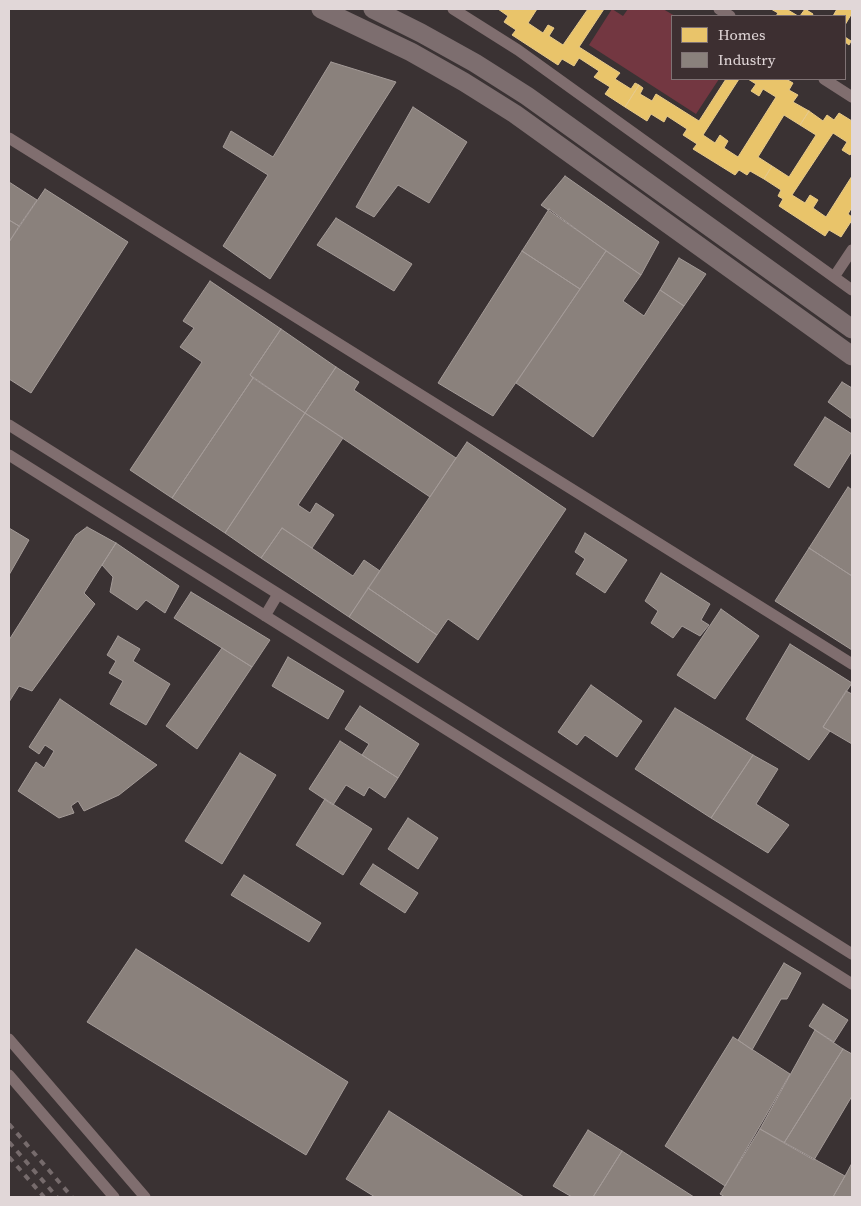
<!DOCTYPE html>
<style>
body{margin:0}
#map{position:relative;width:861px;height:1206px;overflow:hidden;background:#3a3233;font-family:"Source Serif 4",serif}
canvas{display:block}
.frame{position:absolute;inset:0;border:10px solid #e1d7d8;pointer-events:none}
.legend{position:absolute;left:671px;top:15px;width:175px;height:65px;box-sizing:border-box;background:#3d2f31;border:1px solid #7f7274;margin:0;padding:6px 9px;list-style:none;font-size:15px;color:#e1d7d8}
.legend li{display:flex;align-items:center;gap:10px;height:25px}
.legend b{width:25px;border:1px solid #7f7274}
</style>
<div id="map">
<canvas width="861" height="1206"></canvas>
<div class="frame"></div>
<ul class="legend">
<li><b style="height:14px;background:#e9c46a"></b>Homes</li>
<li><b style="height:14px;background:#8a817c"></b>Industry</li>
</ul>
</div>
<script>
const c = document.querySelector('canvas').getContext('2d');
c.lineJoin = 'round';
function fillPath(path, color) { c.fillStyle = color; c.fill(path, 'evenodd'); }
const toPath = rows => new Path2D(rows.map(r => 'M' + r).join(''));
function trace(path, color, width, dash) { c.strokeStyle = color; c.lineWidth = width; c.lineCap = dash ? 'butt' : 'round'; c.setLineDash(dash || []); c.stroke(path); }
const green = toPath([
 [612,9,623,16,628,9,663,9,675,16,672,16,672,79,719,79,696,114,589,45]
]);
const homes = toPath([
 [498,9,537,9,528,23,543,33,548,25,554,28,549,36,563,45,588,9,604,9,579,47,620,73,615,79,631,89,635,83,639,85,625,107,605,94,610,87,594,77,599,71,579,58,574,66,562,59,558,65,512,35,516,30,504,22,508,16,498,9],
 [771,9,789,9,788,10,798,16,776,16,778,13,771,9],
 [805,9,813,14,812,16,800,16,805,9],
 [837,9,852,9,852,13,845,25,845,16,833,16,837,9],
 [845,37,851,41,849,45,845,42,845,37],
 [726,79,739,79,703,135,715,143,720,135,728,141,724,148,738,157,776,97,763,89,759,96,751,91,756,84,748,79,786,79,793,83,789,90,798,95,793,102,809,111,800,125,784,115,758,157,772,166,764,179,750,171,747,175,739,170,735,175,693,149,697,144,683,135,687,129,667,116,664,122,651,114,647,121,625,107,639,85,643,88,640,94,652,101,656,94,699,121,726,79],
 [809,111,823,121,827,115,834,120,839,113,852,121,852,152,850,155,842,150,847,142,833,133,792,195,805,203,810,195,818,200,813,208,826,217,852,176,852,207,848,214,852,217,852,220,841,237,829,230,825,236,779,206,783,199,778,196,781,190,764,179,772,166,789,177,816,135,800,125,809,111]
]);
const industry = toPath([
 [331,62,396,82,270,279,223,246,268,175,223,147,231,131,273,157,331,62],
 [413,107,467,142,429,203,398,185,374,217,356,207,413,107],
 [565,176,659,242,641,275,541,205,565,176],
 [9,182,37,200,19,226,9,220,9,182],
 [45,189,128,242,31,393,9,379,9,242,45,189],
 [549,209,606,251,580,289,522,251,549,209],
 [336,218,412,264,394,291,317,245,336,218],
 [9,220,19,226,9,242,9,220],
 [522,251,580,289,493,416,438,383,522,251],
 [606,251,641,275,623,301,644,316,660,290,684,306,593,437,516,383,606,251],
 [679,258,706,274,684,306,660,290,679,258],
 [210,281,281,329,250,375,253,378,172,498,130,470,202,362,180,347,194,328,183,321,210,281],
 [281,329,336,367,305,413,250,375,281,329],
 [336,367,359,382,354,390,456,458,430,497,305,413,336,367],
 [253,378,305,413,225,533,172,498,253,378],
 [842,382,852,388,852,419,828,402,842,382],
 [305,413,343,438,298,505,310,513,316,503,334,515,312,548,282,528,261,558,225,533,305,413],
 [825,417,852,434,852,451,829,488,794,465,825,417],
 [467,442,566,509,478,640,448,619,437,635,368,588,467,442],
 [848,487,852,490,852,576,809,548,848,487],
 [87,527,116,543,84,593,95,604,32,691,19,686,9,702,9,640,76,535,87,527],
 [9,528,29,540,9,575,9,528],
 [282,528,353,576,364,560,380,571,349,617,261,558,282,528],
 [585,533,627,560,605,593,576,574,585,559,575,552,585,533],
 [116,543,179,586,165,613,146,600,137,610,110,592,113,577,102,565,116,543],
 [809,548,852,576,852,650,775,601,809,548],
 [661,573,710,604,701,620,709,625,700,636,682,626,673,638,651,623,658,611,645,601,661,573],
 [368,588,437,635,418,663,349,617,368,588],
 [191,592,270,640,252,667,174,618,191,592],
 [721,609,759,636,715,699,677,675,721,609],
 [118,636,140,649,133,661,170,684,146,725,110,704,123,681,109,673,116,661,107,655,118,636],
 [790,644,852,683,823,727,830,731,809,760,746,719,790,644],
 [222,648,252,667,197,749,166,726,222,648],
 [288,657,344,691,328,719,272,686,288,657],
 [591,685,642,721,617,757,585,735,577,745,558,732,591,685],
 [846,691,852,694,852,744,823,727,846,691],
 [60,699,157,765,119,795,84,811,78,801,71,806,74,813,59,818,18,791,36,762,44,768,54,751,45,745,39,754,29,747,60,699],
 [360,706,419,744,398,778,362,755,369,744,345,729,360,706],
 [675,708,753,755,711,818,635,769,675,708],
 [340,741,398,778,385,798,369,787,364,796,346,785,333,805,309,789,340,741],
 [240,753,276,775,222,864,185,841,240,753],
 [753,755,778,769,756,804,789,825,768,853,711,818,753,755],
 [325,799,372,829,343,875,296,845,325,799],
 [408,818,438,838,418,869,388,849,408,818],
 [373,864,418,893,405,913,360,884,373,864],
 [244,875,321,923,309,942,231,895,244,875],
 [136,949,348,1082,306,1155,87,1022,136,949],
 [784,963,801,973,787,999,781,999,752,1050,738,1040,784,963],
 [823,1004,848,1020,834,1042,809,1026,823,1004],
 [815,1030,843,1049,784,1143,760,1129,815,1030],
 [733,1037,790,1074,725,1186,665,1146,733,1037],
 [843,1049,852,1054,852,1096,814,1160,784,1143,843,1049],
 [389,1111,524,1197,375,1197,346,1179,389,1111],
 [760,1129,845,1176,833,1197,725,1197,720,1194,760,1129],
 [588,1130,622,1151,593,1197,572,1197,553,1186,588,1130],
 [622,1151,694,1197,593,1197,622,1151],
 [852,1163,852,1197,833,1197,845,1176,852,1163]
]);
const minor = toPath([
 [453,9,518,50,852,290],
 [719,9,730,16],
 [824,79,852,97],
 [9,138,852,664],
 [834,277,852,250],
 [9,425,852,954],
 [9,455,852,984],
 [265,616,278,594],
 [9,1039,145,1197],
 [9,1075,114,1197]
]);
const primary = toPath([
 [321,9,411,52,464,82,515,114,852,356],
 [373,9,421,33,475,63,527,96,852,329]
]);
const rail = toPath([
 [9,1124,72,1197],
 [9,1142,57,1197],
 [9,1157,44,1197]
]);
fillPath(green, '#733741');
fillPath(homes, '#e9c46a');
trace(homes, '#e7ca8b', 1);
fillPath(industry, '#8a817c');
trace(industry, '#a49b98', 1);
trace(minor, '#806e6f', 11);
trace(primary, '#7d6e6f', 19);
trace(rail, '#766b6c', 4, [6, 6]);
</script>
